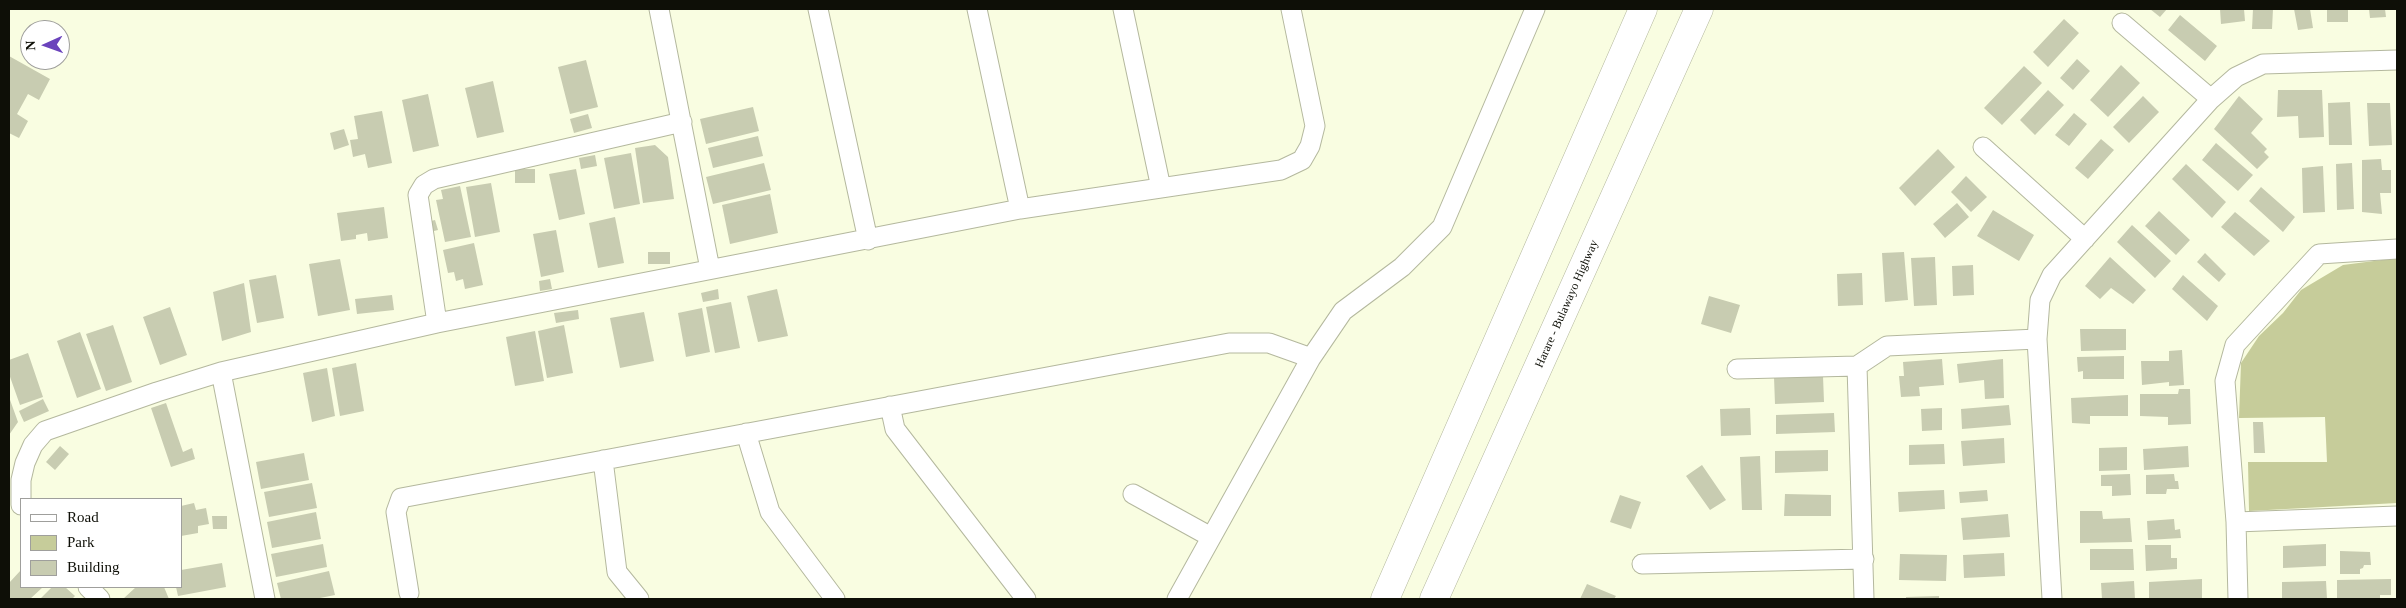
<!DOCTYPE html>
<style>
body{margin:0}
#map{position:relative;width:2406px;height:608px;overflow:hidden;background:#f9fde1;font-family:Georgia,serif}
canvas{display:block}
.frame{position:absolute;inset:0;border:10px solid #0e0f07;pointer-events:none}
.legend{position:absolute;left:20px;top:498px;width:162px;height:90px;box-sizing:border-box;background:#fff;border:1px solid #9f9f9c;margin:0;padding:6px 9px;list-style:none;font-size:15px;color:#0e0f07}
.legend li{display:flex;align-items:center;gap:10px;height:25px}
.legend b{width:25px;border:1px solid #9f9f9c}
.north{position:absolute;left:20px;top:20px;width:50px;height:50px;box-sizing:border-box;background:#fff;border:1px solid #9f9f9c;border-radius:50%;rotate:268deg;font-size:14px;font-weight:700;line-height:20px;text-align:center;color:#0e0f07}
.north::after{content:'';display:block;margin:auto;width:18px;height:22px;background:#6b43bc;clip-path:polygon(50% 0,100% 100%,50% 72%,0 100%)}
</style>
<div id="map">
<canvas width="2406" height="608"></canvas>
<div class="frame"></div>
<ul class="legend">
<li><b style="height:6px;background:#fff"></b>Road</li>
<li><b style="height:14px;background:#c6cc9a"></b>Park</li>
<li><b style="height:14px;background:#c8ccb1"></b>Building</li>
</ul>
<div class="north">N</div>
</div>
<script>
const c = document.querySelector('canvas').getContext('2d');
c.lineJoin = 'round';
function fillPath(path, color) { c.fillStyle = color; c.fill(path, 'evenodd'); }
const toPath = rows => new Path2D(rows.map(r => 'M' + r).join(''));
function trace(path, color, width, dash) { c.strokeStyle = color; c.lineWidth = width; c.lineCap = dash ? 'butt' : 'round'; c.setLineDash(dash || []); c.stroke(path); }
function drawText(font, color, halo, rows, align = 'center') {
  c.font = font + ' Georgia,serif'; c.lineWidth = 5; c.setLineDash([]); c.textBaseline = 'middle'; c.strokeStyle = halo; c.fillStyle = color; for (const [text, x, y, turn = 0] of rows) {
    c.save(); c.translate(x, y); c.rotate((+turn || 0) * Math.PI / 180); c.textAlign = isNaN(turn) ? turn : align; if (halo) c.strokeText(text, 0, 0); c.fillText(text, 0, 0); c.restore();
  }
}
const green = toPath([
 [2397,258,2397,503,2249,511,2248,462,2327,462,2325,417,2239,418,2241,363,2259,336,2283,313,2301,290,2343,265]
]);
const building = toPath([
 [2150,9,2167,9,2160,17],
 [2220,9,2244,9,2245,21,2221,24],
 [2253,9,2273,9,2272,29,2252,29],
 [2294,9,2310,9,2313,28,2298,30],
 [2327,9,2348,9,2348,22,2327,22],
 [2369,9,2385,9,2386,17,2370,18],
 [2180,15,2217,46,2205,61,2168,30],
 [2064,19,2079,33,2048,67,2033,52],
 [9,56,50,79,39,100,28,94,17,114,28,121,19,138,9,133],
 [2077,59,2090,71,2073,90,2060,78],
 [586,60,598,107,570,114,558,67],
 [2121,65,2140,83,2108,117,2090,100],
 [2024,66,2042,83,2002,125,1984,108],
 [493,81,504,132,477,138,465,88],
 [2048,90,2064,105,2035,135,2020,120],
 [2278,90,2322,90,2324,137,2299,138,2298,116,2277,117],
 [428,94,439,146,413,152,402,100],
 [2143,96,2159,112,2129,143,2113,127],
 [2239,96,2263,119,2251,133,2267,149,2264,152,2269,157,2257,169,2214,129],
 [2350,102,2352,145,2329,145,2328,103],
 [2367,103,2390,103,2392,145,2369,146],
 [753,107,759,131,706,144,700,119],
 [382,111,392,163,368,168,365,154,353,157,350,140,358,139,354,116],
 [2074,113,2087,124,2069,146,2055,135],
 [588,114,592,128,574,133,570,119],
 [344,129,349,145,334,150,330,133],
 [758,136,763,156,713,168,708,148],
 [2101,139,2114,150,2088,179,2075,168],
 [2216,143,2253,175,2238,191,2202,160],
 [655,145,668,157,674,199,643,203,635,148],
 [1938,149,1955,167,1915,206,1899,188],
 [631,153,640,204,614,209,604,158],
 [595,155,597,166,581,169,579,158],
 [2381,159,2382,170,2391,170,2391,193,2380,193,2382,214,2362,212,2362,160],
 [764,163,771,190,713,204,706,177],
 [2352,163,2354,209,2337,210,2336,164],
 [2186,164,2226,202,2212,218,2172,179],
 [2323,166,2325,212,2303,213,2302,168],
 [515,169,535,169,535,183,515,183],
 [576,169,585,214,559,220,549,174],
 [1966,176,1987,197,1971,212,1951,192],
 [491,183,500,232,475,237,466,187],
 [460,186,471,237,445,242,436,200,443,199,441,190],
 [2261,187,2295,217,2283,232,2249,201],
 [770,194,778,233,730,244,722,205],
 [1957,203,1969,217,1945,238,1933,224],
 [384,207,388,238,368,241,367,233,356,235,356,239,341,241,337,213],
 [1993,210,2034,235,2019,261,1977,236],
 [2159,211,2190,240,2176,255,2145,226],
 [2235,212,2270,241,2254,256,2221,227],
 [615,217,624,263,598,268,589,223],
 [435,220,438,230,430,232,427,222],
 [2132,225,2171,261,2155,278,2117,242],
 [556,230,564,272,541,277,533,234],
 [474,243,483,285,465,289,463,279,456,281,454,272,448,273,443,250],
 [648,252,670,252,670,264,648,264],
 [1904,252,1908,300,1885,302,1882,253],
 [2205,253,2226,274,2219,282,2197,262],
 [1935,257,1937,305,1914,306,1911,258],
 [2110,257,2146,290,2133,304,2111,288,2100,299,2085,286],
 [340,259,350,310,318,316,309,264],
 [1973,265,1974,295,1953,296,1952,266],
 [1862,273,1863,305,1838,306,1837,274],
 [276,275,284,318,257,323,249,280],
 [2183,275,2218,306,2207,321,2172,289],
 [550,279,552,289,540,291,539,281],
 [244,283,251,332,222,341,213,292],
 [718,289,719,299,703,302,701,293],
 [777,289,788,336,758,342,747,296],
 [392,295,394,310,357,314,355,299],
 [1709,296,1740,305,1731,333,1701,324],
 [731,302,740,348,715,353,706,307],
 [170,307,187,355,160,365,143,317],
 [702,308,710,352,686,357,678,313],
 [578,310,579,319,556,323,554,313],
 [644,312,654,361,620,368,610,318],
 [113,325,132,382,106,391,86,334],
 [564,325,573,373,547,378,538,331],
 [2080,329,2126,329,2126,350,2081,351],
 [535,331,544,381,515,386,506,337],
 [80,332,101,389,77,398,57,341],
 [2182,350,2184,385,2169,386,2169,382,2142,385,2141,361,2169,361,2169,351],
 [28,353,43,397,20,405,9,374,9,360],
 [2124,356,2124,379,2083,379,2083,371,2078,372,2077,357],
 [1942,359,1944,385,1919,387,1920,396,1901,397,1899,376,1904,376,1903,362],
 [2003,359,2004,398,1985,399,1984,380,1959,383,1957,364],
 [356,363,364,411,340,416,332,368],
 [327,368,335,416,312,422,303,373],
 [1823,376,1824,402,1775,404,1774,377],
 [2179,389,2190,389,2191,424,2168,425,2168,417,2140,416,2140,394,2178,394],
 [2128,395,2128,416,2090,416,2090,424,2072,423,2071,398],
 [9,397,18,422,9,435],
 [43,399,49,411,24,422,19,411],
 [166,403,183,452,192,448,195,459,171,467,151,408],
 [2009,405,2011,425,1962,429,1961,409],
 [1750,408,1751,435,1721,436,1720,409],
 [1942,408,1942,430,1922,431,1921,409],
 [1834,413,1835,432,1776,434,1776,415],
 [2253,422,2263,422,2265,453,2254,453],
 [2004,438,2005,463,1963,466,1961,441],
 [1944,444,1945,464,1909,465,1909,445],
 [60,446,69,454,55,470,46,462],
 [2188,446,2189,467,2144,470,2143,449],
 [2127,447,2127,470,2099,471,2099,448],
 [1828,450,1828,471,1775,473,1775,451],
 [304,453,309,480,261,489,256,462],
 [1760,456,1762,510,1742,510,1740,457],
 [1702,465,1726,500,1710,510,1686,476],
 [2130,474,2131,495,2112,496,2112,486,2101,486,2101,475],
 [2174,474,2175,481,2178,481,2179,489,2167,489,2166,494,2146,494,2146,475],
 [312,483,317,508,269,517,264,492],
 [1944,490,1945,509,1899,512,1898,492],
 [1987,490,1988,501,1960,503,1959,492],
 [1785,494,1831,495,1831,516,1784,516],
 [1620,495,1641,502,1631,529,1610,522],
 [194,503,196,510,206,508,209,524,198,526,198,533,181,536,181,506],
 [2080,511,2102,511,2103,519,2130,518,2132,542,2080,543],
 [316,512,321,539,272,548,267,522],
 [2008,514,2010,537,1963,540,1961,518],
 [212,516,227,516,227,529,213,529],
 [2174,519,2175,530,2180,529,2181,538,2148,540,2147,521],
 [323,544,327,567,276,577,271,554],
 [2326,544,2326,566,2283,568,2283,546],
 [2145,545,2171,545,2171,558,2177,558,2177,569,2146,571],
 [2090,549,2133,549,2134,570,2090,570],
 [2340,551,2370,552,2371,565,2364,565,2363,568,2360,569,2360,574,2340,574],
 [2004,553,2005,576,1964,578,1963,555],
 [1900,554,1947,555,1946,581,1899,580],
 [222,563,226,587,178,596,176,587,181,587,181,570],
 [21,570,21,587,43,587,30,599,9,599,9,583],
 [329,571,335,595,315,599,281,599,277,583],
 [2202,579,2202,599,2149,599,2149,582],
 [2391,579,2391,595,2380,595,2380,599,2337,599,2337,580],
 [2134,581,2135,599,2102,599,2101,583],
 [2326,581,2327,599,2282,599,2282,582],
 [1587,584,1616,596,1614,599,1580,599],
 [52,587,65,587,75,596,72,599,40,599],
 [136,587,164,587,169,599,123,599],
 [1939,596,1939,599,1906,599,1906,597]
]);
const minor = toPath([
 [659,9,710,269],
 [818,9,868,240],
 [977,9,1020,209],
 [1123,9,1161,188],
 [2122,23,2211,99],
 [1983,147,2085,239],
 [437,323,418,195,424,185,434,179,682,122],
 [2037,339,2040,300,2052,275,2211,99,2236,77,2263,64,2397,60],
 [1737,369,1857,366],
 [221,372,265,599],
 [890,406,895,429,1026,599],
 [746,433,770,512,835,599],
 [603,460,617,572,639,599],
 [1133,494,1211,537],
 [21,505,21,480,25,463,33,445,45,431,157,392,221,372,437,323,1020,209,1281,170,1302,160,1310,146,1315,126,1291,9],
 [2236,522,2397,516],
 [1642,564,1864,559],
 [88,587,100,599],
 [409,593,396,512,401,498,1229,343,1269,343,1311,358],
 [1177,599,1311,358,1343,311,1402,267,1442,227,1535,9],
 [1864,599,1857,366,1887,346,2037,339,2052,599],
 [2238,599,2236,522,2225,381,2235,345,2319,254,2397,249]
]);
const highway = toPath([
 [1385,599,1643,9],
 [1434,599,1699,9]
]);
const streetNames = [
 ["Harare - Bulawayo Highway",1567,304,-66]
];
fillPath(green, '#c6cc9a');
fillPath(building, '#c8ccb1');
trace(minor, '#b4b89e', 21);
trace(highway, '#b4b89e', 29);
trace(minor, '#fff', 19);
trace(highway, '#fff', 28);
drawText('12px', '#0e0f07', '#fff', streetNames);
</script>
